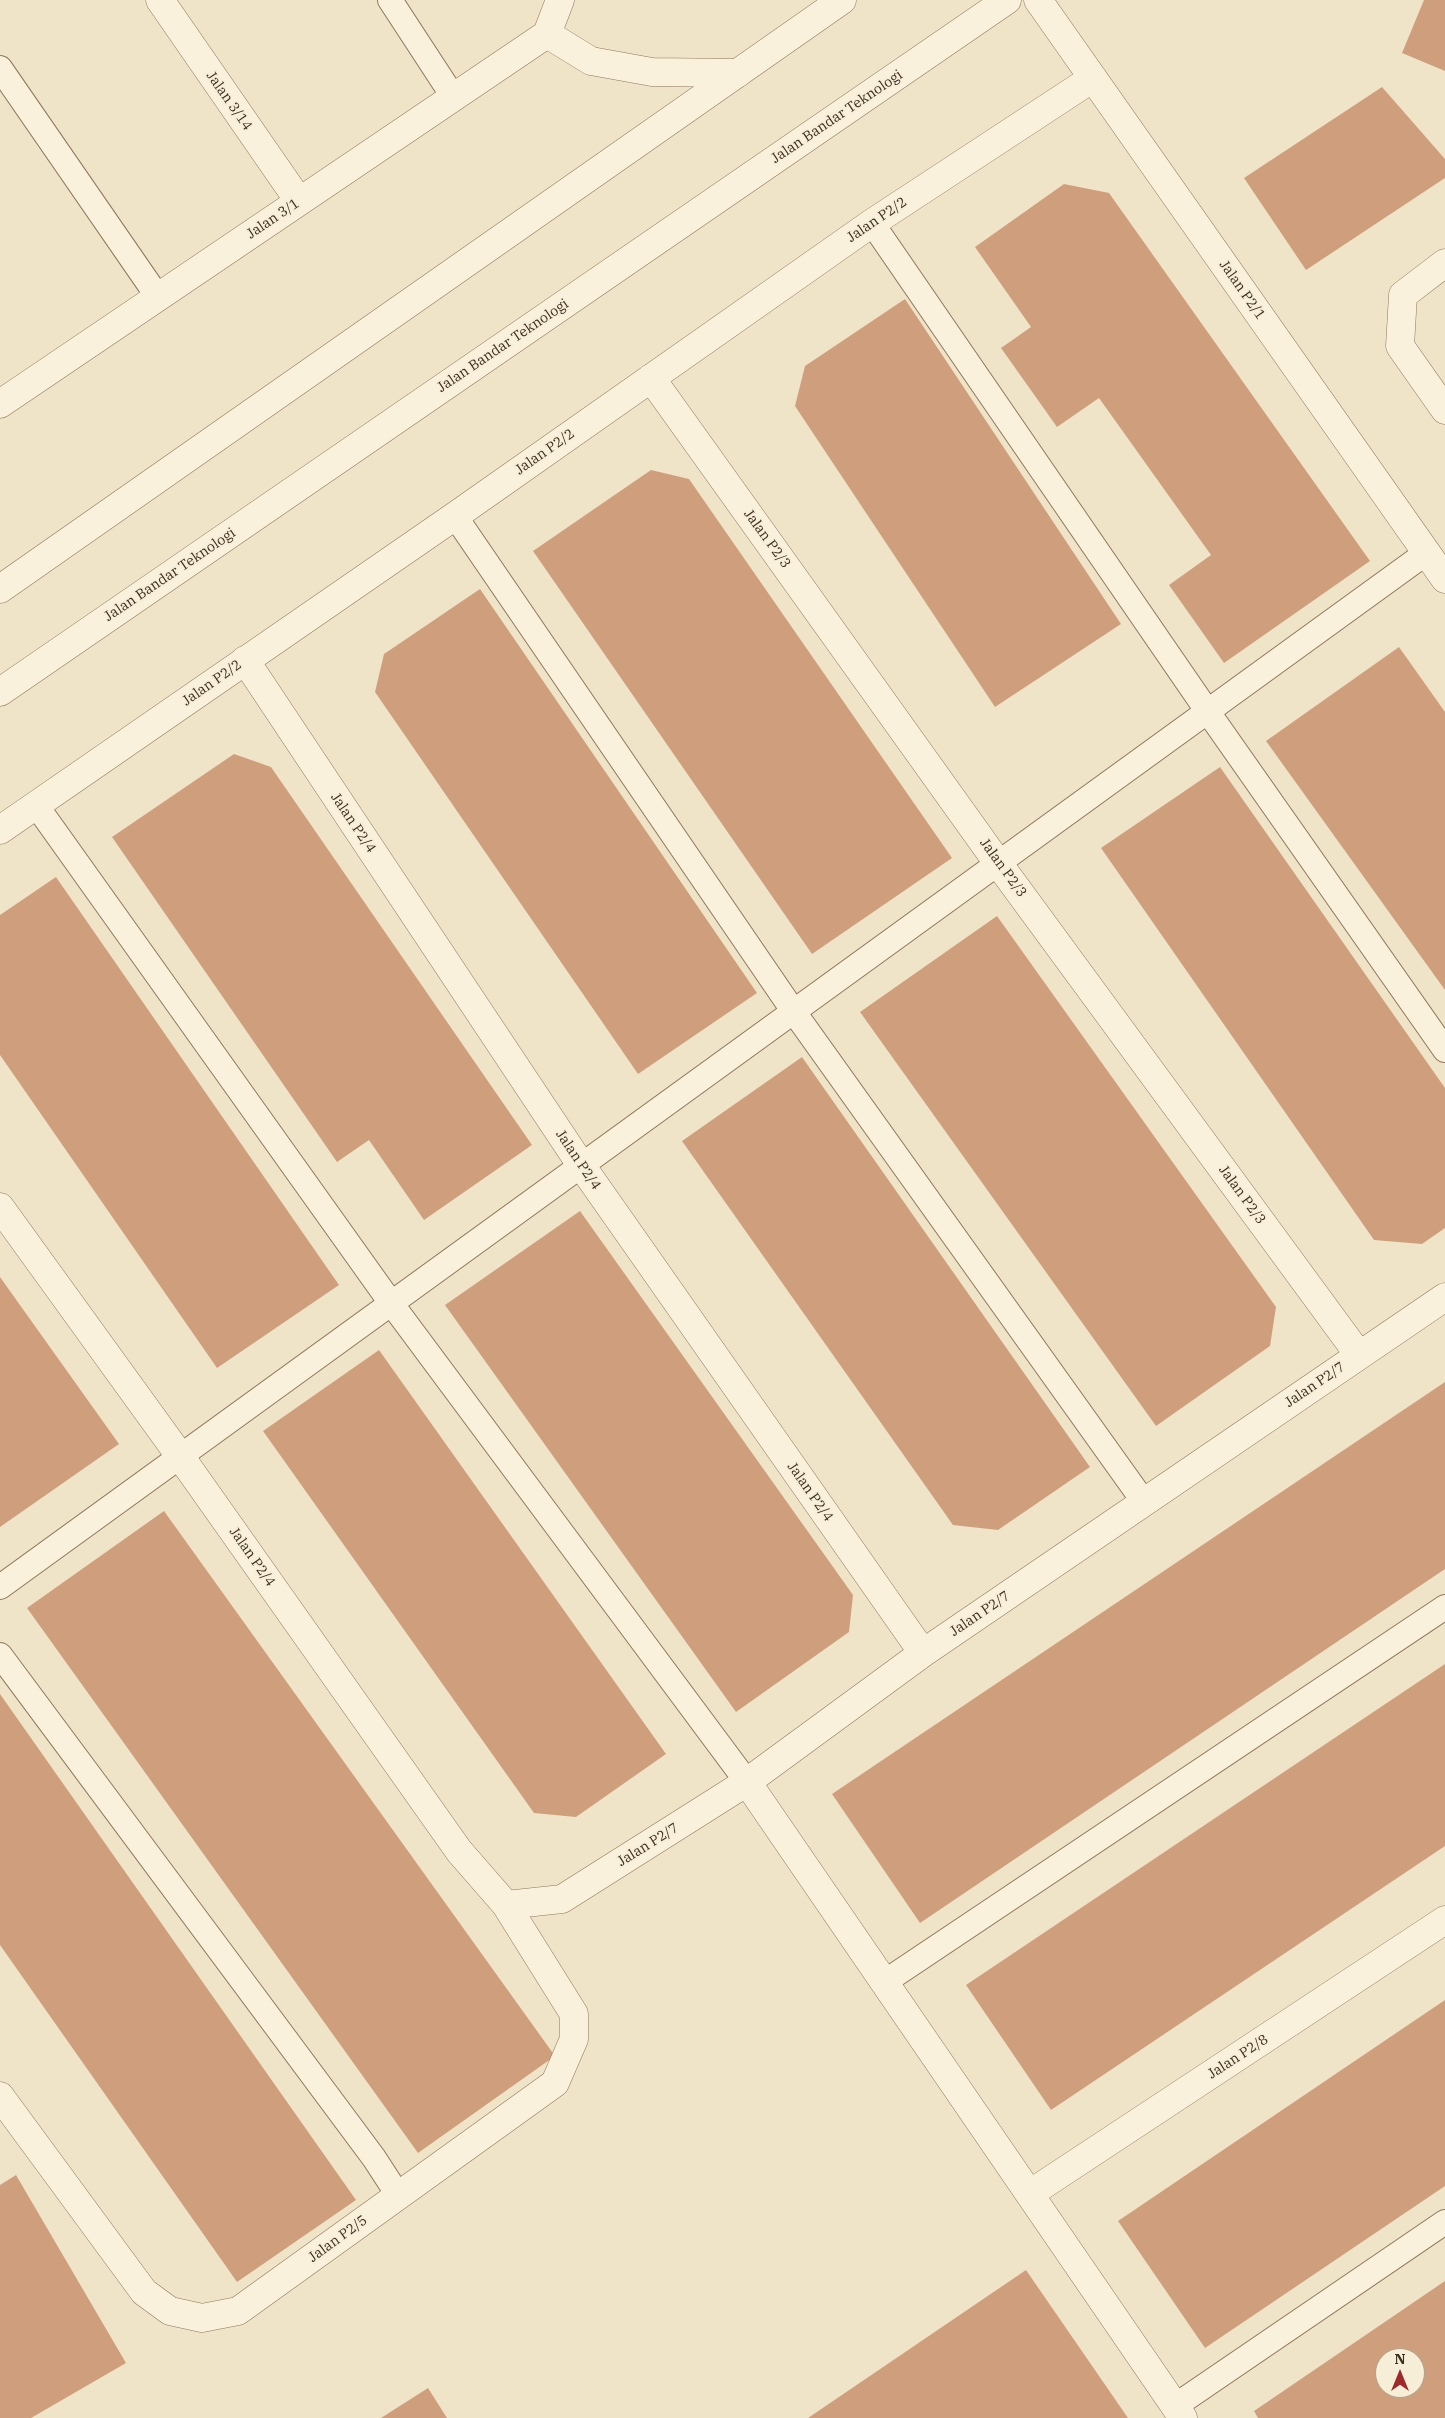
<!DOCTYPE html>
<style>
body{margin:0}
#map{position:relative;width:1445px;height:2418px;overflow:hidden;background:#f0e4c8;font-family:"IBM Plex Serif",serif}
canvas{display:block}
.north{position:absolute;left:1375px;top:2348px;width:50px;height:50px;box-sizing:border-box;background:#f7eed8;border:1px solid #ada18e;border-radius:50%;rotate:0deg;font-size:14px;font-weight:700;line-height:20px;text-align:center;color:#3d2e20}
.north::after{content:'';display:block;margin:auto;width:18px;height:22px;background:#9e2a2b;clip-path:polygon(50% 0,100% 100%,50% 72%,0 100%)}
</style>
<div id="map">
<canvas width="1445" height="2418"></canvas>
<div class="north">N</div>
</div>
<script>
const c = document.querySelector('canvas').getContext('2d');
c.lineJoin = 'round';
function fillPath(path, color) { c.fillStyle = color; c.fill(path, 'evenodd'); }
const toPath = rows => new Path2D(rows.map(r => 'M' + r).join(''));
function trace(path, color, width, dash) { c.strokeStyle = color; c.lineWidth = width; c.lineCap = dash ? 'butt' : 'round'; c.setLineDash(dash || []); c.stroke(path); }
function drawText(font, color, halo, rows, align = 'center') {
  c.font = font + ' "IBM Plex Serif",serif'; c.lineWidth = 4; c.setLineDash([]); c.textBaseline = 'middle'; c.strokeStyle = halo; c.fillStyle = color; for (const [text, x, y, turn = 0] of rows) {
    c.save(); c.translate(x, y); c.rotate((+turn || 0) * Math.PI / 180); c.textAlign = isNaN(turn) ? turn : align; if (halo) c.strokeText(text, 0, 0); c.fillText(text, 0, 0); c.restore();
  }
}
const building = toPath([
 [1424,0,1445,0,1445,71,1402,53],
 [1382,87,1445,159,1445,178,1306,270,1244,178],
 [1064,184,1109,193,1370,561,1224,663,1169,585,1211,555,1099,398,1057,427,1001,348,1031,327,975,247],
 [905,299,1121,624,995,707,795,406,805,366],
 [651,470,689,479,952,858,812,954,533,551],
 [480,589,757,993,638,1074,375,692,384,654],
 [1399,647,1445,712,1445,990,1266,741],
 [234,754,271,767,532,1145,424,1220,369,1140,337,1162,112,837],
 [1220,767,1445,1088,1445,1228,1422,1244,1374,1240,1101,848],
 [56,877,339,1285,217,1368,0,1055,0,915],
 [997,916,1276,1307,1270,1346,1156,1426,860,1012],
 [802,1057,1090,1467,998,1530,953,1525,682,1141],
 [580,1211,853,1595,849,1632,736,1712,445,1305],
 [0,1277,119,1444,0,1527],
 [379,1350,666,1754,576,1817,534,1813,263,1431],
 [1445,1382,1445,1569,920,1923,832,1794],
 [164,1511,555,2056,418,2153,27,1608],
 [1445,1664,1445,1846,1051,2110,966,1985],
 [0,1694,356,2200,237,2282,0,1945],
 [1445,2000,1445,2186,1205,2348,1118,2221],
 [16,2175,126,2363,31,2418,0,2418,0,2185],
 [1026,2270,1128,2418,808,2418],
 [1445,2281,1445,2418,1258,2418,1254,2411],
 [1385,2358,1415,2358,1415,2388,1385,2388],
 [428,2388,447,2418,381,2418]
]);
const service = toPath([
 [390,0,454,98],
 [0,68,158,297],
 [872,223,1208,712,1445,1050],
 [455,516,794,1012,1144,1502],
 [36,805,391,1303,747,1782],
 [0,1587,1426,553],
 [0,1655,374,2158,398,2195],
 [886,1981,1445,1607],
 [1175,2406,1445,2222]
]);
const minor = toPath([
 [160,0,299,201],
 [1038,0,1445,579],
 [547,34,591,61,652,72,738,73],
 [547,34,560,0],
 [1445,263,1403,295,1400,346,1445,410],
 [651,378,998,863,1359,1355],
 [0,404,547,34],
 [245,660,581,1165,923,1653],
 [0,830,455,516,872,223,1093,78],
 [0,1207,180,1456,459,1851,506,1905,574,2014,574,2039,555,2083,238,2311,202,2318,170,2311,144,2292,0,2096],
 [747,1782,1183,2418],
 [506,1905,562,1899,747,1782,923,1653,1445,1297],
 [1031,2193,1445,1920]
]);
const tertiary = toPath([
 [0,589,842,0],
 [0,692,1007,0]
]);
const streetNames = [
 ["Jalan 3/14",229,101,55],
 ["Jalan Bandar Teknologi",837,117,-34],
 ["Jalan 3/1",273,219,-34],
 ["Jalan P2/2",877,220,-34],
 ["Jalan P2/1",1242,290,55],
 ["Jalan Bandar Teknologi",503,346,-34],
 ["Jalan P2/2",545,452,-35],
 ["Jalan P2/3",767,539,54],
 ["Jalan Bandar Teknologi",170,575,-34],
 ["Jalan P2/2",212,683,-35],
 ["Jalan P2/4",353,823,56],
 ["Jalan P2/3",1003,868,54],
 ["Jalan P2/4",578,1160,56],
 ["Jalan P2/3",1242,1195,54],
 ["Jalan P2/7",1315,1385,-34],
 ["Jalan P2/4",810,1492,55],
 ["Jalan P2/4",252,1557,55],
 ["Jalan P2/7",980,1614,-34],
 ["Jalan P2/7",648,1845,-32],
 ["Jalan P2/8",1238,2057,-33],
 ["Jalan P2/5",338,2239,-36]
];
fillPath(building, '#cf9f7d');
trace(service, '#8d765c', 26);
trace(minor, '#8d765c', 29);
trace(tertiary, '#8d765c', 29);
trace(service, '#faf1dc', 24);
trace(minor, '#faf1dc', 28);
trace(tertiary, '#faf1dc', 28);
drawText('14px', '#3d2e20', '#f7eed8', streetNames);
</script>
